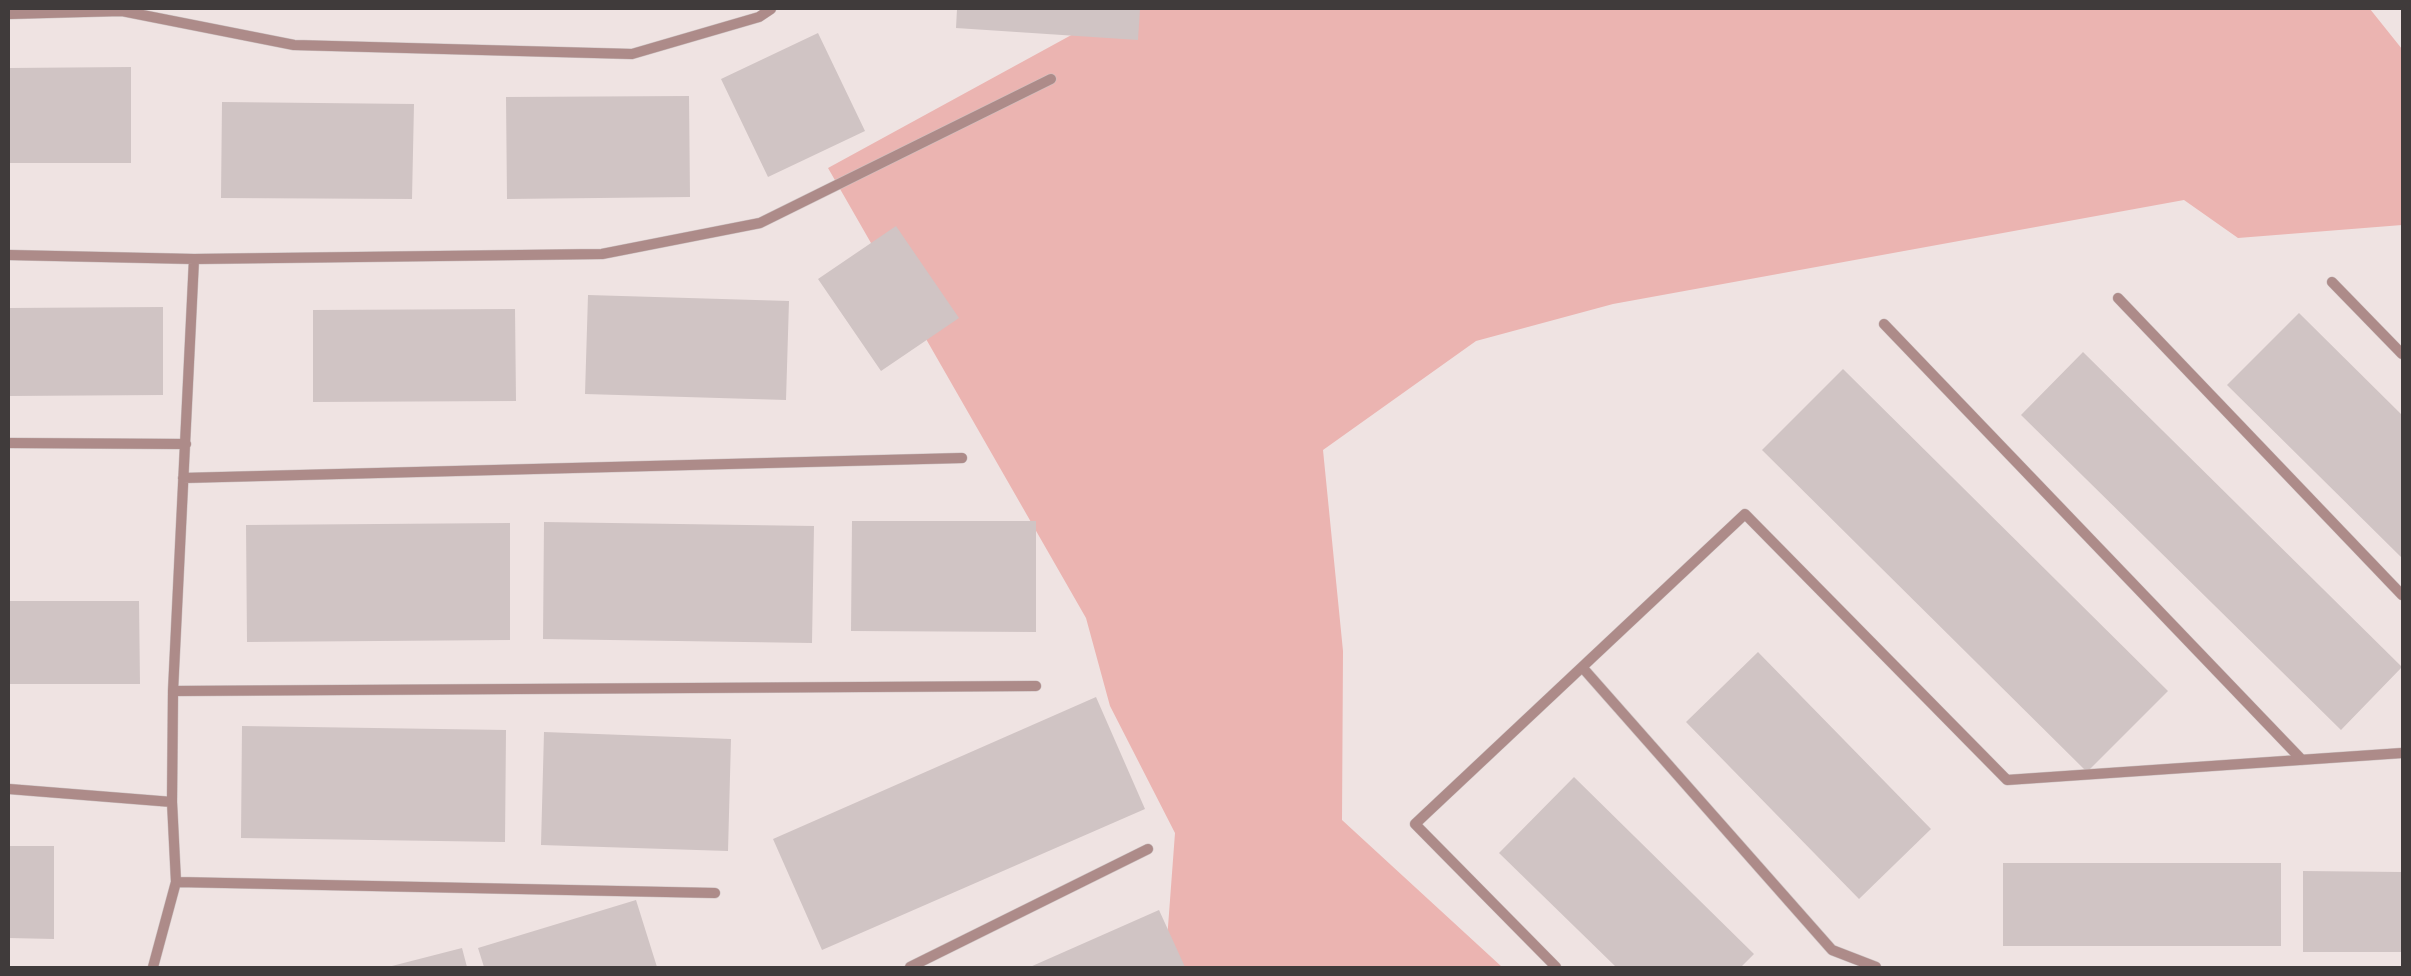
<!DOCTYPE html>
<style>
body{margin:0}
#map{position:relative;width:2411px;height:976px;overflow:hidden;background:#efe3e2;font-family:Karla,sans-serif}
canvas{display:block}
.frame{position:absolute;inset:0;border:10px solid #403b3b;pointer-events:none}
</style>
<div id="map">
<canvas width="2411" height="976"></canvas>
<div class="frame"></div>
</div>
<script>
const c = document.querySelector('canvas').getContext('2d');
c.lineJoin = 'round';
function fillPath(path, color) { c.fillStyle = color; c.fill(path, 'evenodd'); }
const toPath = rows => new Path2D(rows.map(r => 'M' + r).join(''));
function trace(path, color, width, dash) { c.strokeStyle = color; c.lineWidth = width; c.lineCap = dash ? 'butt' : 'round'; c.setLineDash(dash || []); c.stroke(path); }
const green = toPath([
 [1119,9,2370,9,2402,49,2402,225,2238,238,2184,200,1613,304,1476,341,1323,450,1343,651,1342,820,1502,967,1165,967,1175,833,1110,706,1086,618,828,168]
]);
const building = toPath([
 [957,9,1140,9,1138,40,956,28],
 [818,33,865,131,768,177,721,79],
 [131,67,131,163,9,163,9,68],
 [689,96,690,197,507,199,506,97],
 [222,102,414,104,412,199,221,198],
 [896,226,959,318,881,371,818,279],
 [588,295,789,301,786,400,585,394],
 [163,307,163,395,9,396,9,308],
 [515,309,516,401,313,402,313,310],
 [2299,313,2402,415,2402,558,2227,385],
 [2083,352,2402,667,2341,730,2021,415],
 [1843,369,2168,691,2087,772,1762,450],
 [852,521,1036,521,1036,632,851,631],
 [544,522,814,526,812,643,543,639],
 [510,523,510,640,247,642,246,525],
 [9,601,139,601,140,684,9,684],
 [1758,652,1931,829,1859,899,1686,722],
 [1096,697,1145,809,822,950,773,839],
 [242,726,506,730,505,842,241,838],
 [544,732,731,739,728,851,541,845],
 [1574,777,1754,954,1741,967,1616,967,1499,853],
 [9,846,54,846,54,939,9,938],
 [2003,863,2281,863,2281,946,2003,946],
 [2303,871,2402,872,2402,952,2303,952],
 [636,900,657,967,484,967,478,948],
 [1159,910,1185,967,1030,967],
 [462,948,467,967,388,967]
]);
const lane = toPath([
 [121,9,122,11,294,45,632,54,759,17,771,9],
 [9,14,122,11],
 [9,255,194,259,602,254,760,223,1051,79],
 [2332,282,2402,354],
 [2118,298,2402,595],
 [1884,324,2302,760],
 [9,443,186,444],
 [183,478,962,458],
 [1582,667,1832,950,1876,967],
 [173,691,1036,686],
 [9,789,172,802],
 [176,882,715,893],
 [153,967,176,882,172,802,173,691,194,259],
 [910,967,1148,849],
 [1556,967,1415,824,1745,514,2007,780,2402,753]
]);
fillPath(green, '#ebb4b1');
fillPath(building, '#d0c4c4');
trace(lane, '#ccc1c1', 11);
trace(lane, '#ad8b89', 10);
</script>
